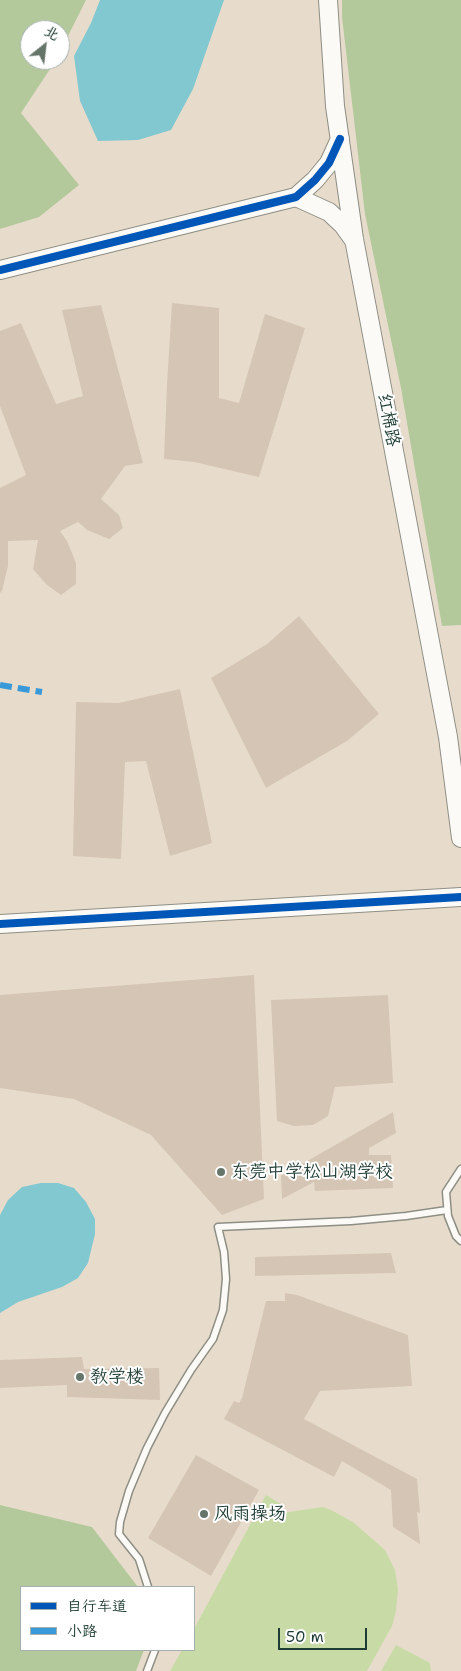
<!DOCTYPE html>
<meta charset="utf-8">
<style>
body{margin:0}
#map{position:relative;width:461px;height:1671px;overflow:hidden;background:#e7dccc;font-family:"Shantell Sans","LXGW WenKai TC",sans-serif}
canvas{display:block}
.legend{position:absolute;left:20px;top:1586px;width:175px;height:65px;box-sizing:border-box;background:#fff;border:1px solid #a5b1ae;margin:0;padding:6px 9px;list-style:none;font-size:15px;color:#1f3d34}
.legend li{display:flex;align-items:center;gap:10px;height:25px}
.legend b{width:25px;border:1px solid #a5b1ae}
.north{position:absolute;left:20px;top:20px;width:50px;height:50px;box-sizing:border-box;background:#fff;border:1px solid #a5b1ae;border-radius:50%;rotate:29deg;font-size:14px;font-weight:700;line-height:20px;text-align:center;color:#1f3d34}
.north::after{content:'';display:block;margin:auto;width:18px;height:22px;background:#657569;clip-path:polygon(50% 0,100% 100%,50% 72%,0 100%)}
.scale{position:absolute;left:278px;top:1628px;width:89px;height:22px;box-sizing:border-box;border:2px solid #1f3d34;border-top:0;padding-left:6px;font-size:15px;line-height:18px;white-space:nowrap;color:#1f3d34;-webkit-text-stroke:4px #fff;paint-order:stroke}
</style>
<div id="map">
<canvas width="461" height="1671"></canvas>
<ul class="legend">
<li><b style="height:6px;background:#0057b8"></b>自行车道</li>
<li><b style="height:6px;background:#3a99d8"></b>小路</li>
</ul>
<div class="north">北</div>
<div class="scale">50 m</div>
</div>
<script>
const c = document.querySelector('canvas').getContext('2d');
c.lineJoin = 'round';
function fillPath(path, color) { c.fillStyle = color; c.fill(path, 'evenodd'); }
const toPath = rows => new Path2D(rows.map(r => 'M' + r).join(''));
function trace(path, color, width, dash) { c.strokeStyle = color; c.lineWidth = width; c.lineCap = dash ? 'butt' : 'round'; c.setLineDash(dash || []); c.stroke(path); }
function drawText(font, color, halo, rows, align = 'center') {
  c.font = font + ' "Shantell Sans","LXGW WenKai TC",sans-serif'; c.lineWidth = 4; c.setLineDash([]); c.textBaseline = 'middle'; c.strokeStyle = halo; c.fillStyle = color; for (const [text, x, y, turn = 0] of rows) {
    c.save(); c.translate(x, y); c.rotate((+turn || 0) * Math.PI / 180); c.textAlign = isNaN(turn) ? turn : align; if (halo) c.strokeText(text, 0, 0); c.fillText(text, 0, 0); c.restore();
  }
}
const green = toPath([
 [266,1495,281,1504,284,1507,283,1513,322,1507,331,1510,353,1522,385,1550,395,1570,398,1589,396,1611,392,1626,367,1671,170,1671,182,1650,194,1650,194,1629],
 [396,1645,430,1663,431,1671,381,1671]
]);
const forest = toPath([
 [0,0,86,0,60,52,60,30,30,30,30,60,56,60,21,113,79,185,39,217,0,229],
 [342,0,461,0,461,625,442,626,401,388,365,214,342,17],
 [0,1505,92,1527,138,1587,21,1587,21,1650,144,1650,136,1671,0,1671]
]);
const water = toPath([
 [100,0,224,0,193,89,171,130,138,140,98,141,80,101,74,56,91,23],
 [41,1183,58,1183,74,1188,86,1202,95,1219,95,1234,88,1263,78,1278,62,1287,18,1302,0,1313,0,1215,8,1200,22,1187]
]);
const building = toPath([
 [172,303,219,308,219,398,239,403,265,314,305,328,259,477,194,462,164,459,167,384],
 [101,305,143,463,125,466,101,499,119,515,123,528,109,539,87,530,78,522,60,531,67,541,76,563,76,584,61,595,47,585,33,569,38,540,8,541,8,566,2,591,0,593,0,488,26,475,0,406,0,331,21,323,56,404,83,396,62,310],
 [299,616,379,714,347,741,266,788,211,678,267,644],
 [180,689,212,843,170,856,146,761,125,762,121,859,73,856,76,702,119,703],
 [254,975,264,1199,222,1215,151,1135,74,1099,0,1088,0,995],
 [388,995,393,1083,335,1087,328,1116,313,1125,294,1126,277,1121,271,1000],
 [393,1112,396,1133,369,1148,369,1155,391,1155,393,1188,315,1191,314,1182,282,1199,281,1176],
 [391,1253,396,1273,255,1276,255,1257],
 [285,1293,297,1295,408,1335,412,1386,320,1391,304,1419,417,1479,420,1513,417,1512,420,1544,393,1527,391,1490,342,1461,334,1477,224,1419,234,1401,239,1403,242,1398,266,1301,285,1301],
 [82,1357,84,1369,159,1368,160,1400,67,1397,67,1385,0,1388,0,1360],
 [196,1455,259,1490,211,1576,148,1538]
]);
const lane = toPath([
 [461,1169,446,1192,448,1216,456,1236,461,1241],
 [148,1587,139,1559,119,1534,120,1522,129,1491,147,1448,165,1413,191,1370,213,1339,223,1310,226,1279,224,1252,218,1227,351,1221,406,1216,447,1210],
 [147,1671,155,1650]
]);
const secondary = toPath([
 [328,0,335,106,354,239,448,737,461,838],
 [296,197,329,212,343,225,353,239],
 [0,270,296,197,315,180,329,163,340,139],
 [0,924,461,897]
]);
const quiet = toPath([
 [0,685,42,692]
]);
const cycleway = toPath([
 [0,270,296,197,315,180,329,163,340,139],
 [0,924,461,897]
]);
const markers = [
 [221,1172,5,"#657569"],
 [80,1377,5,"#657569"],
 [204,1514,5,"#657569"]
];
const streetNames = [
 ["红棉路",388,420,79]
];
const poiNames = [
 ["东莞中学松山湖学校",231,1172],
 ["教学楼",90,1377],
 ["风雨操场",214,1514]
];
fillPath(green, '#c8dba6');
fillPath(forest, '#b4c99b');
fillPath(water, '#81c8d0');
fillPath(building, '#d5c5b4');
trace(lane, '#8e8e84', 9);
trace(secondary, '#8e8e84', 20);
trace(lane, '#fbfaf7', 6);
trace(secondary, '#fbfaf7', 18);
trace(quiet, '#3a99d8', 6, [12, 6]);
trace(cycleway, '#0057b8', 8);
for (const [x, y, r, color] of markers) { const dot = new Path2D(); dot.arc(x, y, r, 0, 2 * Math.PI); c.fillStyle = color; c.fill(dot); trace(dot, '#fff', 2); }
drawText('18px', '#1f3d34', '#fff', streetNames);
drawText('18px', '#1f3d34', '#fff', poiNames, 'left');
</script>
